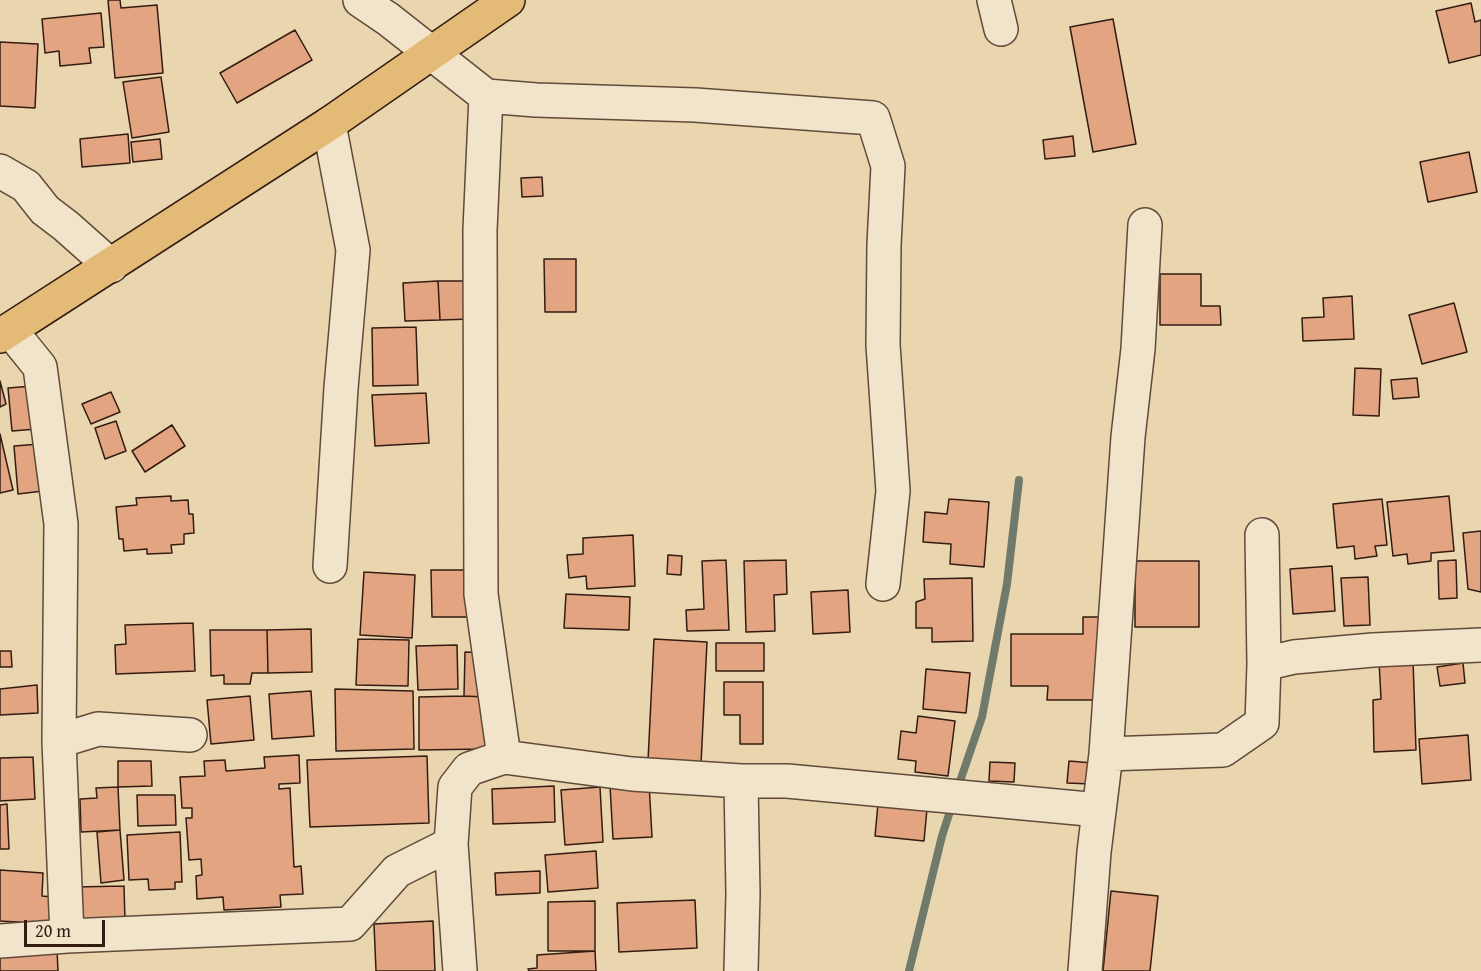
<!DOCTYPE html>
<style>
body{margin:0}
#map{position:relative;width:1481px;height:971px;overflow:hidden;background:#e9d5ae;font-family:"Gentium Book Plus",serif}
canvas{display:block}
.scale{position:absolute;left:24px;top:920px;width:81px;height:27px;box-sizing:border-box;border:3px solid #331c12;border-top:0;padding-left:8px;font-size:18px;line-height:21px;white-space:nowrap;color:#331c12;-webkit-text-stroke:4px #f1e4ca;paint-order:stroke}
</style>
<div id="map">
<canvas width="1481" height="971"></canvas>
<div class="scale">20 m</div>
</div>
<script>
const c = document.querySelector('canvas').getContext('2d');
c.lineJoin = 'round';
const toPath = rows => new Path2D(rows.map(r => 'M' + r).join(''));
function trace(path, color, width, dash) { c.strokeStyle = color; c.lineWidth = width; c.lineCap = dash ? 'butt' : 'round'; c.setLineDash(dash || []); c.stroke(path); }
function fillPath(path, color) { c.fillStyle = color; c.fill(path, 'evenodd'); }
const stream = toPath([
 [957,790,982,717,1007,584,1019,480],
 [909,971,942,836,953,802]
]);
const building = toPath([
 [108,0,120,0,121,8,157,5,163,73,115,78,108,0],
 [1471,3,1475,22,1481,20,1481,55,1449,63,1436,11,1471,3],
 [101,13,104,47,89,48,91,63,60,66,59,51,45,53,42,19,101,13],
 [1113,19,1136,144,1093,152,1070,27,1113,19],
 [295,30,312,60,237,103,220,73,295,30],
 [0,42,38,44,35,108,0,106,0,42],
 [161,77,169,132,132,138,123,82,161,77],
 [128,134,130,163,82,167,80,139,128,134],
 [1073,136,1075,156,1045,159,1043,140,1073,136],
 [160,139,162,159,133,162,131,142,160,139],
 [1469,152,1477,192,1428,202,1420,162,1469,152],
 [542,177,543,196,522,197,521,178,542,177],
 [544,259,576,259,576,312,545,312,544,259],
 [1160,274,1201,274,1201,306,1220,306,1221,325,1160,325,1160,274],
 [438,281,440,320,405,321,403,283,438,281],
 [438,281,471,281,472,319,440,320,438,281],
 [1352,296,1354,339,1303,341,1302,318,1324,317,1323,298,1352,296],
 [1454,303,1467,352,1422,364,1409,315,1454,303],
 [416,327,418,385,373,386,372,328,416,327],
 [1355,368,1381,369,1379,416,1353,415,1355,368],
 [1417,378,1419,397,1393,399,1391,380,1417,378],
 [0,381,6,404,0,407,0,381],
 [33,386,37,429,12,431,8,388,33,386],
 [111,392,120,412,91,424,82,404,111,392],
 [426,393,429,443,375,446,372,395,426,393],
 [116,421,126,451,105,459,95,428,116,421],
 [172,425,185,446,145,472,132,451,172,425],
 [0,434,13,490,0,493,0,434],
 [40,444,43,491,18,494,14,446,40,444],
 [171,496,171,501,188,500,189,514,193,514,194,533,184,534,184,544,171,545,172,553,147,554,147,549,124,551,123,539,119,539,116,507,137,505,136,498,171,496],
 [1449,496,1454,551,1431,553,1431,561,1408,564,1407,554,1393,556,1387,502,1449,496],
 [949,499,989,502,984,567,950,564,951,544,923,542,925,512,947,514,949,499],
 [1382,499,1387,545,1375,546,1377,556,1355,559,1354,546,1337,548,1333,504,1382,499],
 [1481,531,1481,592,1468,589,1463,533,1481,531],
 [633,535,635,586,587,589,586,576,569,578,567,555,583,554,583,538,633,535],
 [668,555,682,556,681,575,667,574,668,555],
 [726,560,729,630,687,631,686,610,704,609,702,561,726,560],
 [786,560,787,594,774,595,775,631,746,632,744,561,786,560],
 [1456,560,1457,598,1439,599,1438,561,1456,560],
 [1135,561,1199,561,1199,627,1135,627,1135,561],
 [1332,566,1335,611,1293,614,1290,569,1332,566],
 [431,570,475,570,475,617,432,617,431,570],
 [364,572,415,575,412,638,360,635,364,572],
 [1368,577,1370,625,1344,626,1341,578,1368,577],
 [972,578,973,641,932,642,932,628,916,628,916,602,925,599,924,579,972,578],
 [848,590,850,632,813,634,811,592,848,590],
 [566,594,630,597,629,630,564,628,566,594],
 [1083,617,1105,617,1111,631,1097,638,1096,700,1047,700,1048,686,1011,686,1011,634,1083,634,1083,617],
 [193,623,195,671,116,674,115,645,126,644,125,625,193,623],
 [311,629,312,672,268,673,267,630,311,629],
 [210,630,267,630,268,673,252,673,250,684,224,684,224,675,211,676,210,630],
 [358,639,409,640,408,686,356,685,358,639],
 [654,639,707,642,701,764,648,761,654,639],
 [716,643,764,643,764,671,716,671,716,643],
 [457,645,458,689,418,690,416,646,457,645],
 [0,651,11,651,12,667,0,667,0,651],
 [465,652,487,653,485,697,464,696,465,652],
 [1413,660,1416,750,1374,752,1373,700,1381,699,1379,661,1413,660],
 [1463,663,1465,683,1440,686,1437,667,1463,663],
 [926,669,970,673,966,713,923,709,926,669],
 [724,682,763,682,763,744,740,744,740,715,724,715,724,682],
 [37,685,38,713,0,715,0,689,37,685],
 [335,689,413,691,414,749,336,751,335,689],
 [311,691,314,736,272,739,269,694,311,691],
 [250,696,254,740,211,744,207,700,250,696],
 [464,696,485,697,485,749,419,750,419,697,464,696],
 [918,716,955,721,948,776,915,772,916,761,898,759,901,731,916,733,918,716],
 [1468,735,1471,780,1422,784,1419,739,1468,735],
 [299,755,300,783,279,784,279,789,290,788,294,867,301,866,303,894,280,895,281,907,224,910,223,897,197,899,196,876,202,875,201,859,189,860,186,818,192,818,192,808,182,808,180,777,205,776,204,761,225,760,226,771,265,768,264,757,299,755],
 [427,756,429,823,310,827,307,760,427,756],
 [33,757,35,799,0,801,0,758,33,757],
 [118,761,151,761,152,786,118,787,118,761],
 [1069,761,1093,763,1091,784,1067,783,1069,761],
 [990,762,1015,763,1014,782,989,781,990,762],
 [649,783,652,837,613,839,610,786,649,783],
 [554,786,555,822,493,824,492,789,554,786],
 [118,787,120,830,81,832,80,799,97,798,96,788,118,787],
 [600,787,603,842,565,845,561,790,600,787],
 [137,795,175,795,176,825,138,826,137,795],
 [7,804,9,849,0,849,0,805,7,804],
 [878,804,927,809,924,841,875,836,878,804],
 [120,830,124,880,101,883,97,832,120,830],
 [180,832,182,882,175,882,175,889,149,890,148,879,129,880,127,835,180,832],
 [596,851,598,888,548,892,545,855,596,851],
 [0,870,43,873,42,896,52,897,50,924,0,921,0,870],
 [540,871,540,893,496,895,495,873,540,871],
 [124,886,125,921,75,921,75,887,124,886],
 [1111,891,1158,896,1150,971,1103,971,1111,891],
 [695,900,697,948,619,952,617,903,695,900],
 [595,901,595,951,548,951,548,902,595,901],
 [433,921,435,971,376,971,374,924,433,921],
 [57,950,58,971,0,971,0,952,57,950],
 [595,951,596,971,529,971,528,969,537,968,537,955,595,951]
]);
const minor = toPath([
 [360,0,388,19,486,96,536,100,695,105,873,118,888,166,884,245,883,345,893,491,883,584],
 [994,0,1001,29],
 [486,96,480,230,481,594,504,757],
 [329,124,353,250,341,388,330,566],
 [0,171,26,186,45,210,66,226,111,266],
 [10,330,40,367,61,524,59,741,67,936,350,924,397,871,451,844],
 [1264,664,1294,657,1373,650,1481,645],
 [59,741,98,729,190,735],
 [1106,754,1223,750,1262,723,1264,664,1262,535],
 [741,781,743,894,741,971],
 [0,941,67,936],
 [460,971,451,844,455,787,469,769,504,757,632,774,741,781,787,781,1099,810],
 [1085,971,1094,852,1106,754,1128,437,1138,349,1145,225]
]);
const major = toPath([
 [0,336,329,124,508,0]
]);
trace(stream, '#707a6b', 8);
fillPath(building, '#e3a482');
trace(building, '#331c12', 1.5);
trace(minor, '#604a39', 36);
trace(major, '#331c12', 36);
trace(minor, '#f1e4ca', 33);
trace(major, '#e4ba77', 33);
</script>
